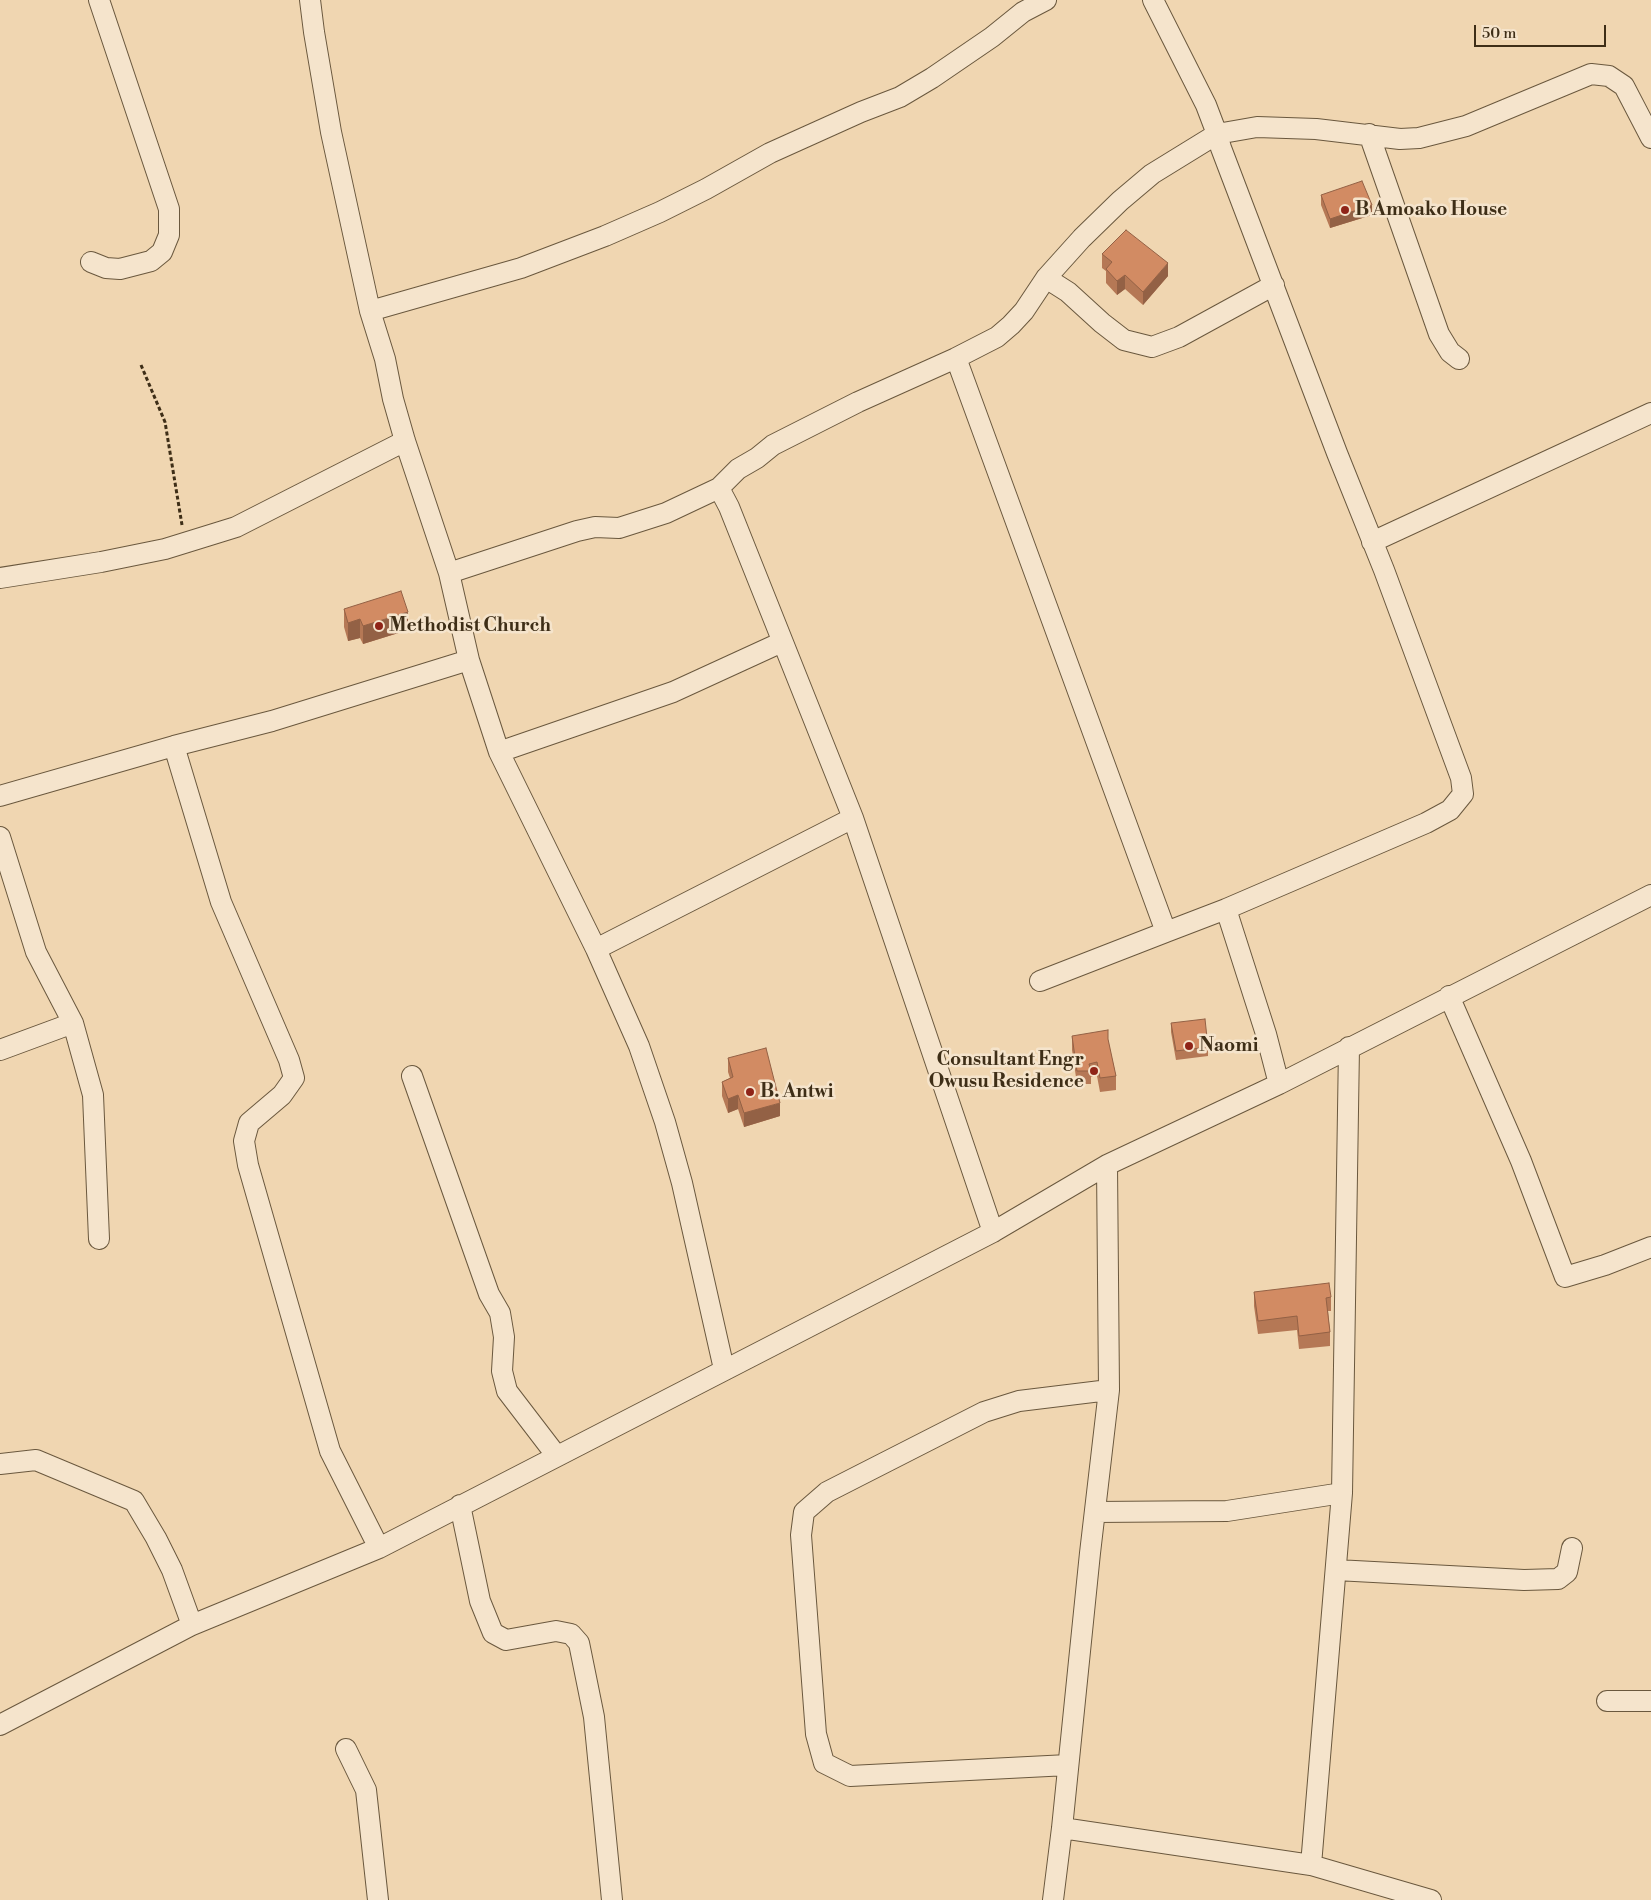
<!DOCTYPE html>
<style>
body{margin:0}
#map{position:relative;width:1651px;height:1900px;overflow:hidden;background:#f0d6b1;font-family:"Libre Bodoni",serif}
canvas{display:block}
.scale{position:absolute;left:1474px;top:25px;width:132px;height:22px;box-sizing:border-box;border:2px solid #3e2e17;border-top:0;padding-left:6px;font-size:15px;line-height:18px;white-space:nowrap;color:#3e2e17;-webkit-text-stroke:4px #f5e4cc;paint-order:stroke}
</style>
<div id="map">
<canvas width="1651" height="1900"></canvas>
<div class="scale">50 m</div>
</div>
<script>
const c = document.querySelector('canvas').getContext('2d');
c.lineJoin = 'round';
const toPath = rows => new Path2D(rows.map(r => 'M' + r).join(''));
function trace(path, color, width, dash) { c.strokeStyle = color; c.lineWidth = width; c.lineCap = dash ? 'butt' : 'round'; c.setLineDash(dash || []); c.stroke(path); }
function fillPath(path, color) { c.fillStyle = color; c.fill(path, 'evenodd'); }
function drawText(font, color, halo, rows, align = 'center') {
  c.font = font + ' "Libre Bodoni",serif'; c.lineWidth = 5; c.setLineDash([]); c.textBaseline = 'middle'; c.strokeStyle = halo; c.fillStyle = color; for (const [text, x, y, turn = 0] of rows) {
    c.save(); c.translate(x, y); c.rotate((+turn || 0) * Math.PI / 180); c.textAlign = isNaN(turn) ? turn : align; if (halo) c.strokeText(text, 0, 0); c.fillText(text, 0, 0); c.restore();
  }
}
const path = toPath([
 [141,365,165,422,182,525]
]);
const minor = toPath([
 [310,0,314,32,331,132,370,311,385,359,393,399,405,441,449,573,469,660,499,752,596,949,639,1046,665,1122,682,1183,724,1369],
 [1153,0,1206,105,1217,134,1221,148,1337,453,1384,570,1461,778,1463,794,1450,810,1426,823,1226,909,1166,932,956,358,997,337,1011,325,1024,311,1046,278,1082,238,1120,201,1152,174,1217,134,1257,127,1316,129,1400,139,1419,138,1466,126,1591,74,1609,76,1624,86,1651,138],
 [1369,134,1439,334,1450,352,1459,359],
 [91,262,106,268,120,269,151,261,162,252,169,235,169,209,99,0],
 [1046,278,1068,292,1102,323,1124,340,1152,347,1179,337,1274,285],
 [370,311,521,268,605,236,660,212,706,189,770,153,861,112,900,97,932,78,992,37,1023,12,1046,0],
 [719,488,729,507,853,818,993,1232],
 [1372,542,1651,413],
 [449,573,577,531,595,527,619,528,666,513,719,488,738,469,757,458,773,445,858,402,956,358],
 [0,578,101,562,165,549,236,527,405,441],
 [174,746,221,902,289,1060,294,1078,282,1095,249,1123,244,1141,248,1165,330,1451,379,1548],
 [499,752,673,692,782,642],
 [0,796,174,746,272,721,469,660],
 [0,837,36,952,73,1023,93,1095,99,1239],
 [1226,909,1266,1034,1279,1084],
 [596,949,853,818],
 [1040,981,1166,932],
 [1449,996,1521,1161,1565,1277,1605,1265,1651,1247],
 [0,1050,73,1023],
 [412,1076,489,1294,500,1313,504,1337,502,1371,507,1391,556,1455],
 [0,1464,36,1460,134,1501,156,1538,172,1570,192,1625],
 [460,1505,480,1601,493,1633,506,1640,556,1631,571,1634,579,1643,594,1717,612,1900],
 [1095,1512,1227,1511,1342,1493,1349,1047],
 [1336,1570,1524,1580,1558,1579,1567,1572,1572,1548],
 [1607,1701,1651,1701],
 [0,1725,192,1625,379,1548,993,1232,1107,1165,1279,1084,1651,895],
 [346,1749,366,1790,378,1900],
 [1068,1765,850,1776,824,1763,816,1734,801,1535,804,1512,827,1492,984,1412,1019,1401,1109,1390],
 [1062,1828,1311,1865,1431,1900],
 [1311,1865,1342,1493],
 [1053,1900,1062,1828,1090,1553,1109,1390,1107,1165]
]);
const wall = toPath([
 [1321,195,1372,215,1330,228,1321,205],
 [1102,254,1168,276,1143,305,1125,289,1117,295,1106,283,1106,271,1102,268],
 [344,609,408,630,363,644,360,638,348,641,344,627],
 [1171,1023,1208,1047,1208,1056,1176,1060,1171,1032],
 [1072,1036,1108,1040,1116,1076,1116,1090,1100,1092,1097,1076,1091,1077,1091,1084,1077,1084,1072,1050],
 [728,1058,780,1116,744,1127,738,1109,728,1113,722,1096,722,1082,730,1078,728,1072],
 [1254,1292,1331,1297,1331,1311,1328,1311,1330,1332,1330,1346,1299,1349,1297,1330,1258,1334,1254,1306]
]);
const shadedWall = toPath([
 [1372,205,1372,215,1330,228,1330,219],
 [1168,263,1168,276,1143,305,1143,292],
 [1125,275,1125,289,1117,295,1117,281],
 [408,612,408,630,363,644,363,626],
 [360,619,360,638,348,641,348,623],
 [738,1095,738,1109,728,1113,728,1099],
 [780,1103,780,1116,744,1127,744,1113]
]);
const building = toPath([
 [1362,181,1372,205,1330,219,1321,195,1362,181],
 [1126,230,1168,263,1143,292,1125,275,1117,281,1106,269,1112,262,1102,254,1126,230],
 [401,591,408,612,363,626,360,619,348,623,344,609,401,591],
 [1205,1019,1208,1047,1176,1051,1171,1023,1205,1019],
 [1108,1030,1108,1039,1116,1076,1100,1078,1097,1062,1089,1064,1091,1071,1077,1071,1072,1036,1108,1030],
 [766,1048,780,1103,744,1113,738,1095,728,1099,722,1082,733,1077,728,1058,766,1048],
 [1329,1283,1331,1297,1326,1298,1330,1332,1299,1336,1297,1316,1258,1321,1254,1292,1329,1283]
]);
const markers = [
 [1345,210,5,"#8f2418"],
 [379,626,5,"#8f2418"],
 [1189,1046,5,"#8f2418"],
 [1094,1071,5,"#8f2418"],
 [750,1092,5,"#8f2418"]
];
const poiNames = [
 ["B Amoako House",1355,210],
 ["Methodist Church",389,626],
 ["Naomi",1199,1046],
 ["Consultant Engr",1084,1060,"right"],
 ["Owusu Residence",1084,1082,"right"],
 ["B. Antwi",760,1092]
];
trace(minor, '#6a583e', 22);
trace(path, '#3e2e17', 3, [4, 2.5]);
trace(minor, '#f5e4cc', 20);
fillPath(wall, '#b57855');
fillPath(shadedWall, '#936145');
fillPath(building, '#d28b63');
trace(building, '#936145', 1);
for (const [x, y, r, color] of markers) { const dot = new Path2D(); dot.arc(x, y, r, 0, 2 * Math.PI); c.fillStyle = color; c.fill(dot); trace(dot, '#f5e4cc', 2); }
drawText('bold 19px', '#3e2e17', '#f5e4cc', poiNames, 'left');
</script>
